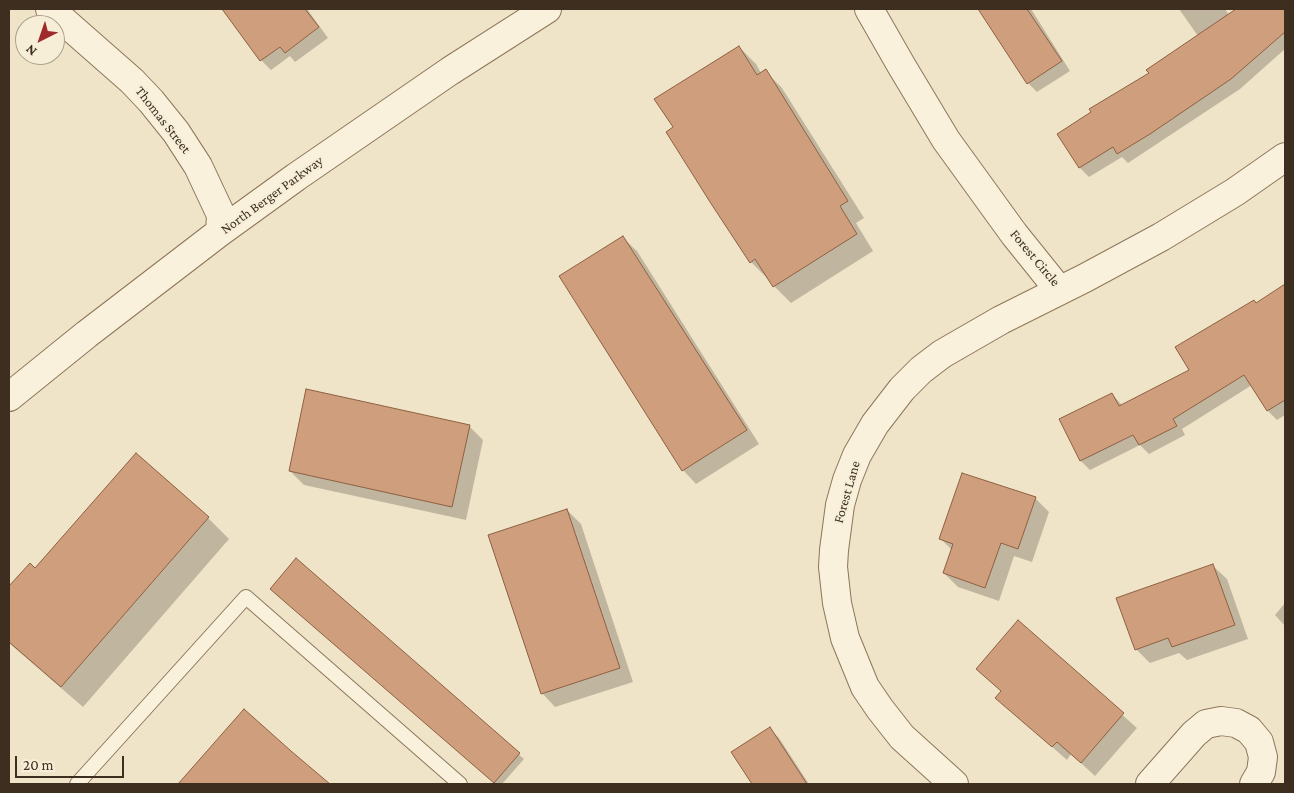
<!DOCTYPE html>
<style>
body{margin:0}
#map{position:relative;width:1294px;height:793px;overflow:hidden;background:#f0e4c8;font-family:"Crimson Pro",serif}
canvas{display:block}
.frame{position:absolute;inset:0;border:10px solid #3d2e20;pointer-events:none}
.north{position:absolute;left:15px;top:15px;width:50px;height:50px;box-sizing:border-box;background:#f7eed8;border:1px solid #ada18e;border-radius:50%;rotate:221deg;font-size:14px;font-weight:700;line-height:20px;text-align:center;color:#3d2e20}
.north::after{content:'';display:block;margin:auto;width:18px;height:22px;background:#9e2a2b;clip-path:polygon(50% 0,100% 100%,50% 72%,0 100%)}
.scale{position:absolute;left:15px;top:756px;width:109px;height:22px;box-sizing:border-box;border:2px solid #3d2e20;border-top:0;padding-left:6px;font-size:15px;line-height:18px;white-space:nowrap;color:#3d2e20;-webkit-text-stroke:4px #f7eed8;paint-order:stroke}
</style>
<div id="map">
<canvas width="1294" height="793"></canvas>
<div class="frame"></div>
<div class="north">N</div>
<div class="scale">20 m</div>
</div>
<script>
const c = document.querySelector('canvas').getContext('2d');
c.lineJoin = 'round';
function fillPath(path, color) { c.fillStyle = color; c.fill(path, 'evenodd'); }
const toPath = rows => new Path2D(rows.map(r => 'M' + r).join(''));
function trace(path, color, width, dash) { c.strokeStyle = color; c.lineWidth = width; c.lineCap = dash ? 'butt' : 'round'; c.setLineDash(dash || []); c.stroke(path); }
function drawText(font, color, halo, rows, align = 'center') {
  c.font = font + ' "Crimson Pro",serif'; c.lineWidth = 4.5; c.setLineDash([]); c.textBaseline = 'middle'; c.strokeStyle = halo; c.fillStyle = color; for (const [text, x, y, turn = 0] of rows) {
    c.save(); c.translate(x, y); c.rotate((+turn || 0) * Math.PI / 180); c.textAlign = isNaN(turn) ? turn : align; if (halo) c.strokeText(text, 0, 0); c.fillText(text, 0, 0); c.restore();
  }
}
const shadow = toPath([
 [223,9,307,9,328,38,295,62,290,56,271,70,261,60],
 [980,9,1031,9,1070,71,1037,92,1028,83],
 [1179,9,1225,9,1229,15,1237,9,1285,9,1285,49,1240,89,1128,163,1122,157,1089,177,1080,168,1059,134,1150,74,1198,36],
 [739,47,756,64,761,73,765,71,782,88,864,218,856,223,873,251,791,303,774,286,769,278,768,279,751,262,674,128],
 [623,238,637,251,759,444,696,484,683,470],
 [1285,286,1285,363,1281,365,1285,372,1285,415,1277,420,1268,411,1252,385,1182,429,1185,435,1149,454,1140,445,1090,470,1081,461,1112,394,1122,405,1191,370,1256,304],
 [469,426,483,440,466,520,304,485,290,471],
 [136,454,208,518,229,539,83,707,9,643,9,600],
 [1035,498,1049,512,1032,562,1014,556,999,601,958,587,944,573,952,550,941,539],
 [567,510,581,524,633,682,555,707,542,693],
 [297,560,524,759,502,784,496,784,276,593],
 [1213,566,1227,579,1248,639,1187,660,1179,653,1150,663,1136,649],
 [1285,603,1285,626,1275,615],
 [1018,622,1137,728,1095,776,1071,754,1067,760,1011,711,1002,692,977,669],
 [244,711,328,784,186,784,183,781],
 [770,729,779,738,809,784,753,784,733,753]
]);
const building = toPath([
 [222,9,305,9,319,27,285,53,280,47,260,61,222,9],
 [978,9,1027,9,1062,61,1027,84,978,9],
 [1236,9,1285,9,1285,32,1231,79,1150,134,1117,154,1113,147,1079,168,1057,134,1091,112,1089,109,1149,73,1146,70,1236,9],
 [739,46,757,75,766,69,848,201,840,206,857,234,773,287,755,259,750,263,710,202,666,132,673,127,654,99,739,46],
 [623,236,747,430,682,471,559,276,623,236],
 [1285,284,1285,400,1267,411,1244,375,1173,419,1177,426,1139,445,1133,435,1080,461,1059,419,1112,393,1119,406,1189,370,1175,347,1254,300,1256,303,1285,284],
 [306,389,470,425,452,507,289,471,306,389],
 [136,453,209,517,61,687,9,642,9,586,30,563,35,568,136,453],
 [962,473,1036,497,1018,549,1001,543,985,588,943,573,953,544,939,539,962,473],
 [567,509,620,668,541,694,488,535,567,509],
 [296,558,520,753,494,783,270,589,296,558],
 [1213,564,1235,625,1172,647,1168,638,1135,650,1116,598,1213,564],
 [1018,620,1124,713,1081,763,1057,742,1052,747,995,698,1001,691,976,669,1018,620],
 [244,709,291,751,330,784,178,784,244,709],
 [770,727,807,784,752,784,731,752,770,727]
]);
const lane = toPath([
 [77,784,246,597,460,784]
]);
const street = toPath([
 [50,9,132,81,151,101,176,132,198,166,221,215,220,232],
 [869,9,901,65,946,140,1014,234,1059,290],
 [9,397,87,334,220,232,296,177,450,71,547,9],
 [954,784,902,737,880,709,865,687,845,638,837,603,833,567,834,550,840,505,847,480,857,455,875,424,902,389,921,370,942,354,1001,320,1085,278,1161,237,1235,192,1285,157],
 [1150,784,1194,734,1206,724,1221,721,1236,723,1249,730,1259,742,1263,757,1261,772,1254,784]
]);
const streetNames = [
 ["Thomas Street",163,120,52],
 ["North Berger Parkway",272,195,-36],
 ["Forest Circle",1035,258,50],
 ["Forest Lane",847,492,-74]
];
fillPath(shadow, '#0003');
fillPath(building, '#cf9f7d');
trace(building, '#8d5f41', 1);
trace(lane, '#8d765c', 16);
trace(street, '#8d765c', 30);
trace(lane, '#faf1dc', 14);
trace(street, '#faf1dc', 28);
drawText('14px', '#3d2e20', '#f7eed8', streetNames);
</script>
